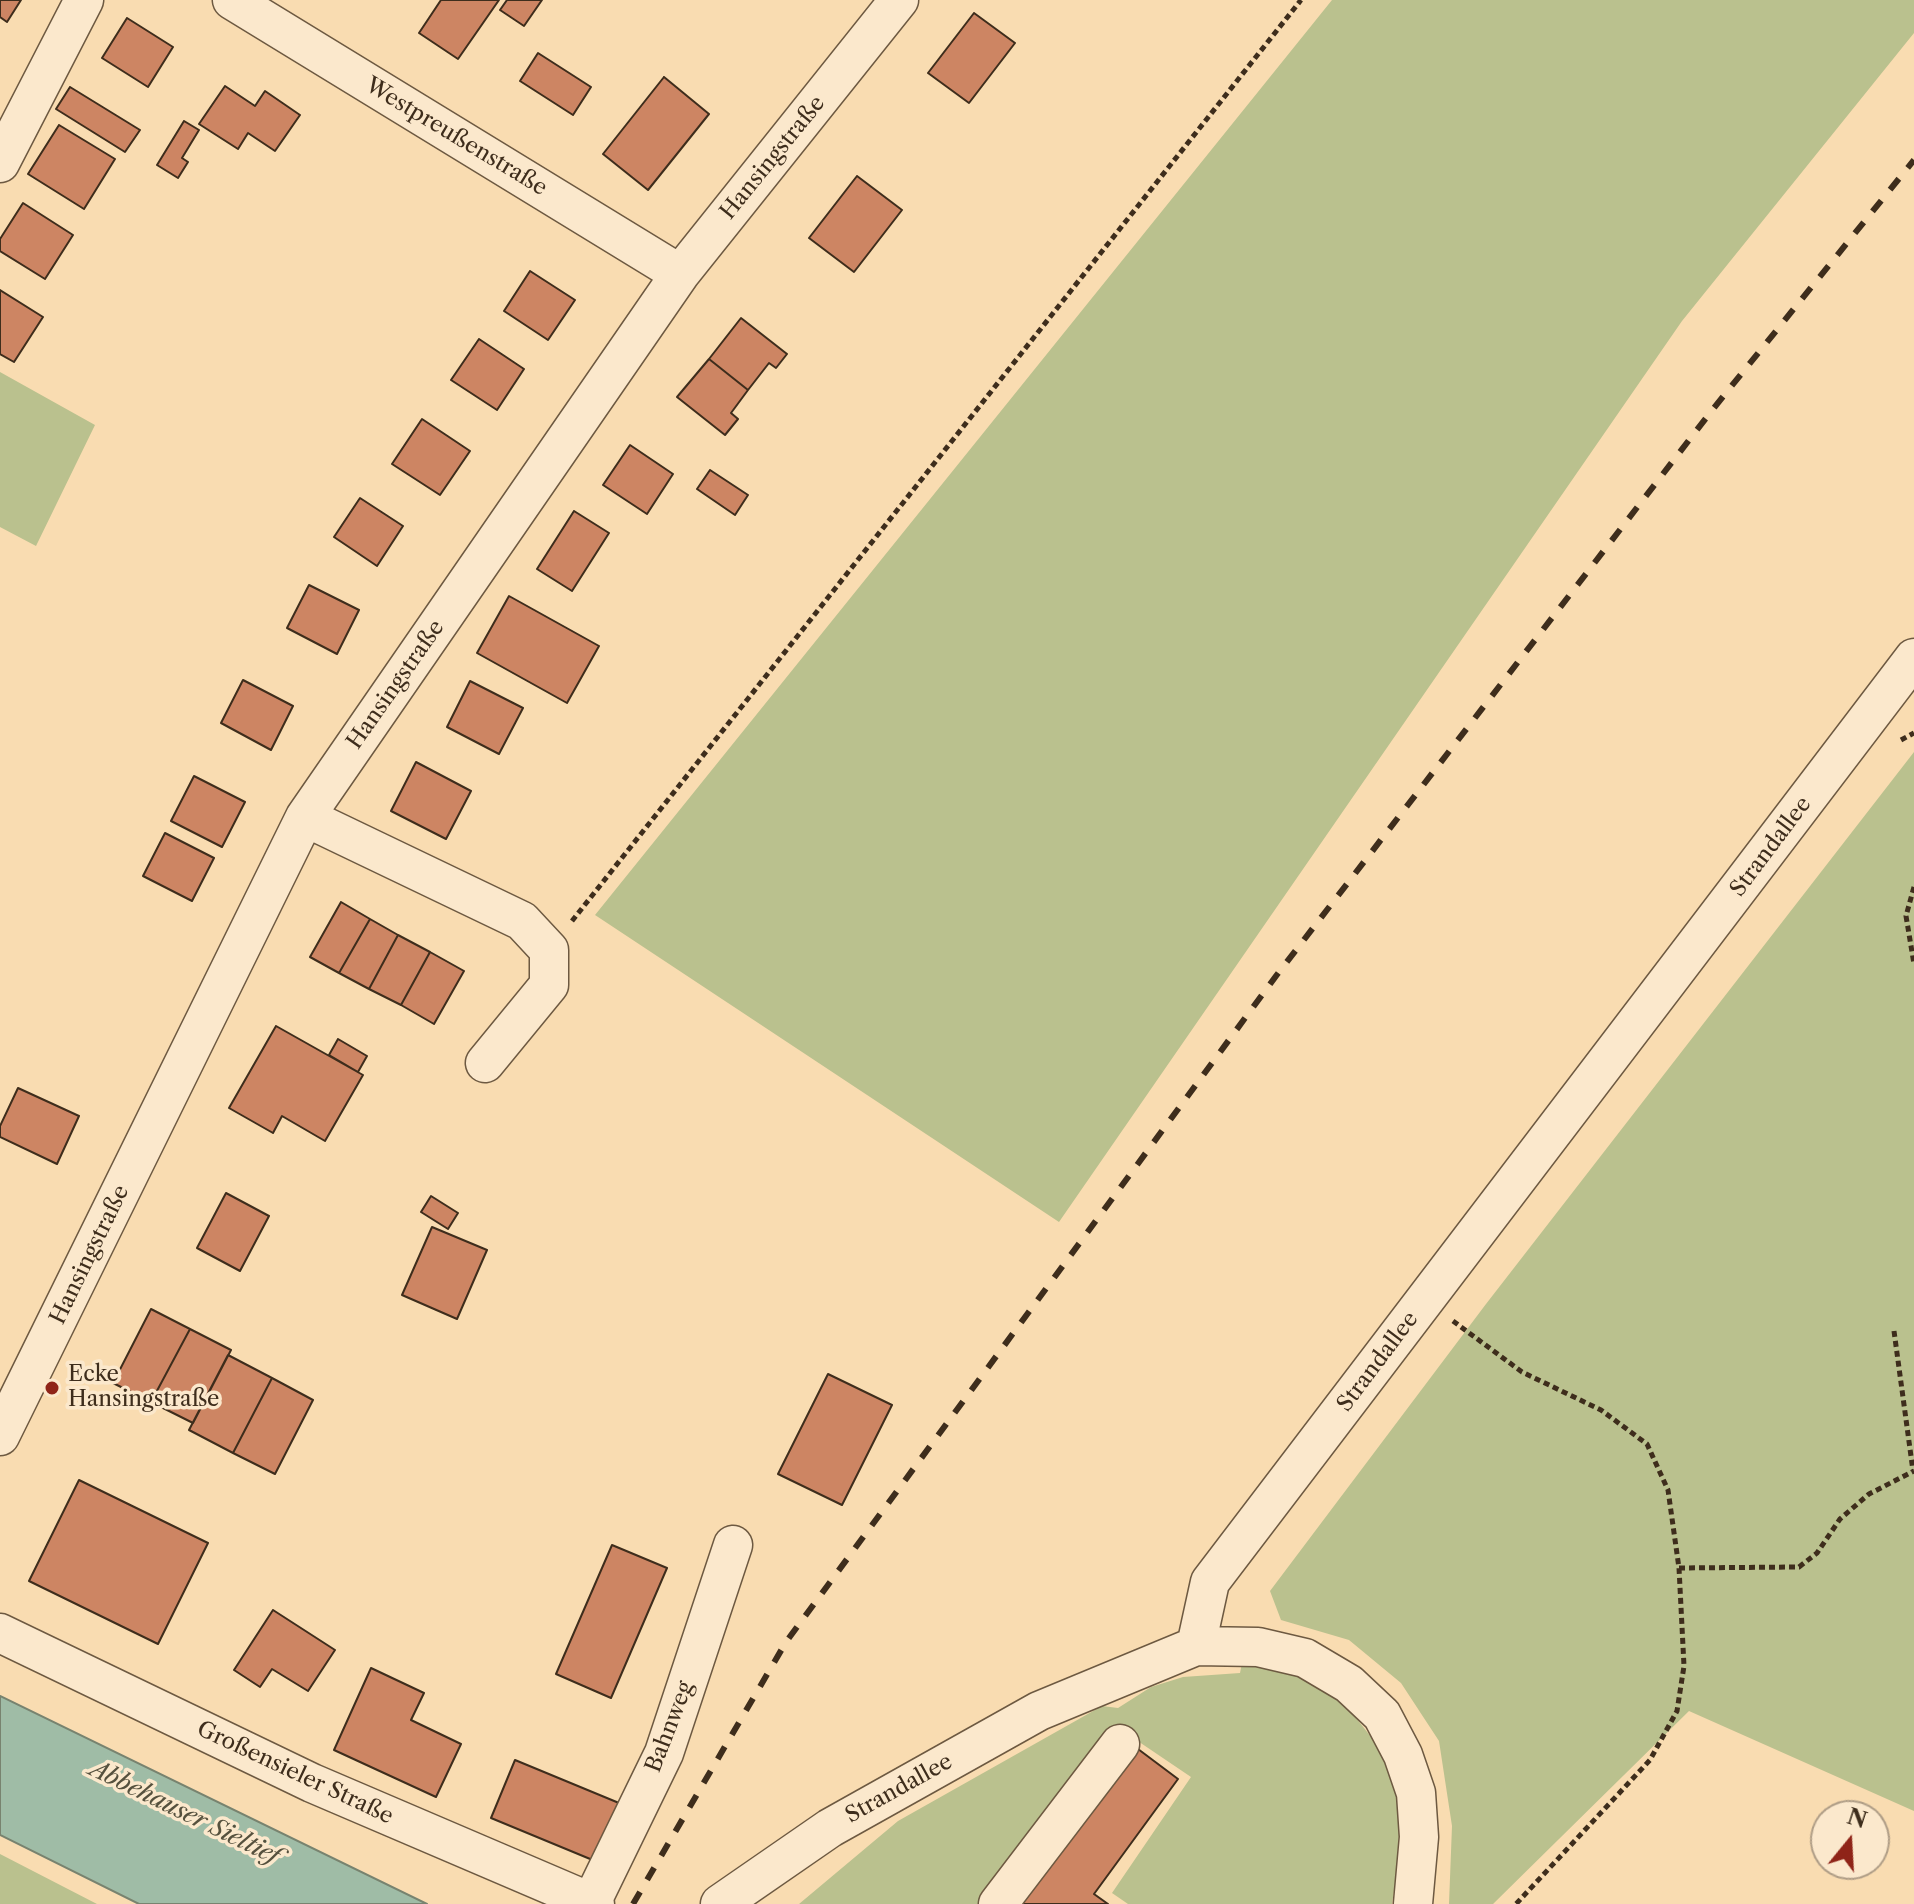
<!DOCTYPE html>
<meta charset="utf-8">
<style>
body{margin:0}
#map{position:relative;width:1914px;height:1904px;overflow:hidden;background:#f9dcb1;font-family:"Libre Caslon Text",serif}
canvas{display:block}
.north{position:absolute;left:1810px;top:1800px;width:80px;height:80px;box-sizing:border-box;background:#fbe8cc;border:2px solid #af9d86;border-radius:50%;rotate:18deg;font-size:22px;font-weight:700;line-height:32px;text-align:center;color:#3e2d1c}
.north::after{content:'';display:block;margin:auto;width:28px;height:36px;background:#8f2418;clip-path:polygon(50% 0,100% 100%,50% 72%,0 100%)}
</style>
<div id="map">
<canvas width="1914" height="1904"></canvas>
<div class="north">N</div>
</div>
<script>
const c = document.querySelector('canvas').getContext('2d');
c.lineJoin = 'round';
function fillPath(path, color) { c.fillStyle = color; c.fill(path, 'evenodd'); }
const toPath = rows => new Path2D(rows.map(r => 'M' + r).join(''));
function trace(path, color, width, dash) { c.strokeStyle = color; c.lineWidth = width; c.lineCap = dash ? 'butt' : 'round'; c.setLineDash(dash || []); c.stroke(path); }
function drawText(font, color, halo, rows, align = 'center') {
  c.font = font + ' "Libre Caslon Text",serif'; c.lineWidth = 7; c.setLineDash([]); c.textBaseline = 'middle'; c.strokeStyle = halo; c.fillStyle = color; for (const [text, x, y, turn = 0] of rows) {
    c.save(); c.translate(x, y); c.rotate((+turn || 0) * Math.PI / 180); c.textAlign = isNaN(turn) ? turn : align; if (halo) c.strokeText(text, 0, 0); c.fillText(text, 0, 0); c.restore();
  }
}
const green = toPath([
 [1332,0,1914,0,1914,33,1682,321,1059,1222,595,915],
 [0,372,95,425,36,546,0,527],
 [1914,752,1914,1811,1689,1711,1493,1904,1449,1904,1452,1826,1439,1741,1401,1683,1349,1640,1281,1620,1270,1591,1486,1304],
 [1242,1663,1280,1669,1315,1684,1349,1709,1379,1747,1396,1788,1402,1838,1392,1904,1128,1904,1112,1893,1191,1777,1120,1729,983,1904,799,1904,898,1821,1102,1706,1118,1708,1151,1687,1183,1677,1240,1673],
 [0,1854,97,1904,0,1904]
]);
const water = toPath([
 [0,1696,427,1904,139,1904,0,1835,0,1696]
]);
const building = toPath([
 [0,0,21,0,7,22,0,17,0,0],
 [441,0,499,0,458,59,419,33,441,0],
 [507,0,542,0,524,26,500,10,507,0],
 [974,13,1015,43,969,103,928,73,974,13],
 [127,18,173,47,148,87,102,58,127,18],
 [538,53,591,87,573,115,520,81,538,53],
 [664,77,709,114,648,190,603,154,664,77],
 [225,86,255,106,265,91,300,115,275,151,248,133,238,149,199,124,225,86],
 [70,87,140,130,125,152,56,109,70,87],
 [184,121,199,130,182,158,188,162,178,178,157,165,184,121],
 [59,125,115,159,84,209,28,174,59,125],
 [857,176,902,210,854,272,809,238,857,176],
 [23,203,73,235,45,279,0,251,0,239,23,203],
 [530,271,575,300,548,340,504,311,530,271],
 [0,290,43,317,14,362,0,354,0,290],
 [741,318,787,354,776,368,769,363,748,390,709,359,741,318],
 [479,339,524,369,497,410,451,380,479,339],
 [709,359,748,390,731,413,738,419,725,435,677,397,709,359],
 [422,419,470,451,440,495,392,464,422,419],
 [630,445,673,474,647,514,603,485,630,445],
 [710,470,748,495,735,515,697,489,710,470],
 [360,498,403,526,377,566,334,537,360,498],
 [574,511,609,533,572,591,537,569,574,511],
 [309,585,359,610,337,654,287,628,309,585],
 [509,596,599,646,567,703,477,653,509,596],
 [243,680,293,706,271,750,221,723,243,680],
 [470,681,523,708,499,754,447,727,470,681],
 [416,762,471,791,446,839,391,811,416,762],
 [194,776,245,802,222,847,171,821,194,776],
 [165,833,214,858,192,901,143,876,165,833],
 [341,902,370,919,339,973,310,957,341,902],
 [370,919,398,935,369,989,339,973,370,919],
 [398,935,430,952,401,1005,369,989,398,935],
 [430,952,464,971,434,1024,401,1005,430,952],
 [276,1026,363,1075,325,1141,282,1116,273,1133,229,1108,276,1026],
 [338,1039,367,1056,358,1072,329,1055,338,1039],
 [18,1088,79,1116,57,1164,0,1137,0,1126,18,1088],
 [226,1193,269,1216,240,1271,197,1248,226,1193],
 [431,1196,458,1213,448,1229,421,1212,431,1196],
 [432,1227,487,1250,457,1319,402,1295,432,1227],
 [151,1309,190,1329,151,1402,113,1383,151,1309],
 [190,1329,231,1350,193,1423,151,1402,190,1329],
 [228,1355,272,1378,233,1453,189,1430,228,1355],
 [828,1374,892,1405,842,1505,778,1474,828,1374],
 [272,1378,313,1400,275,1474,233,1453,272,1378],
 [79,1480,208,1543,158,1644,29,1581,79,1480],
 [612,1545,667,1568,611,1698,556,1674,612,1545],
 [273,1610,335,1650,308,1691,272,1669,260,1687,234,1670,273,1610],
 [371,1668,424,1693,411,1720,461,1744,436,1797,334,1750,371,1668],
 [1130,1743,1178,1779,1094,1894,1108,1904,1013,1904,1130,1743],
 [515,1760,619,1803,595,1861,491,1818,515,1760]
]);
const path = toPath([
 [1901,740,1914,733],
 [1914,887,1906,916,1914,964],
 [572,921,1301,0],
 [1453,1321,1522,1372,1601,1410,1647,1444,1668,1490,1679,1568,1684,1666,1677,1711,1650,1760,1516,1904],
 [1894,1331,1913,1471],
 [1679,1568,1799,1567,1817,1553,1840,1519,1869,1494,1914,1471]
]);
const minor = toPath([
 [232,0,680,274],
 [0,163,84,0],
 [305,817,522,921,549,950,549,985,485,1063],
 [0,1436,305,817,680,274,899,0],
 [0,1633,312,1783,595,1904],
 [1196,1646,1210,1582,1914,658],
 [591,1903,664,1753,733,1545],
 [720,1904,830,1828,1039,1711,1196,1646,1258,1647,1305,1658,1349,1684,1382,1715,1403,1755,1416,1793,1419,1837,1413,1904],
 [998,1904,1120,1744]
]);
const rail = toPath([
 [633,1904,786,1642,1276,976,1713,409,1914,160]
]);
const markers = [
 [52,1388,8,"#8f2418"]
];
const streetNames = [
 ["Westpreußenstraße",456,137,31],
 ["Hansingstraße",773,158,-51],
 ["Hansingstraße",396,685,-55],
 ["Strandallee",1771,847,-53],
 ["Hansingstraße",90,1255,-64],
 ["Strandallee",1378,1362,-53],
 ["Bahnweg",670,1727,-69],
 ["Großensieler Straße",295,1773,25],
 ["Strandallee",899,1789,-29]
];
const poiNames = [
 ["Ecke",68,1375],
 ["Hansingstraße",68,1400]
];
const waterNames = [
 ["Abbehauser Sieltief",184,1813,26]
];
fillPath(green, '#bac18e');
fillPath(water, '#9fbca6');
trace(water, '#78836f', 2);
fillPath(building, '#cd8563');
trace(building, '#3e2d1c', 2);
trace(minor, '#6d5941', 41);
trace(path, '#3e2d1c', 5, [6, 4]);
trace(minor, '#fbe8cc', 38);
trace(rail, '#3e2d1c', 6, [14, 14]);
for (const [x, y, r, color] of markers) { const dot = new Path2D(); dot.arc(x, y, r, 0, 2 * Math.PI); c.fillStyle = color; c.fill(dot); trace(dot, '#fbe8cc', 3); }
drawText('22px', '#3e2d1c', '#fbe8cc', streetNames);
drawText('22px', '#3e2d1c', '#fbe8cc', poiNames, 'left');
drawText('italic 24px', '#56513e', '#fbe8cc', waterNames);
</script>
